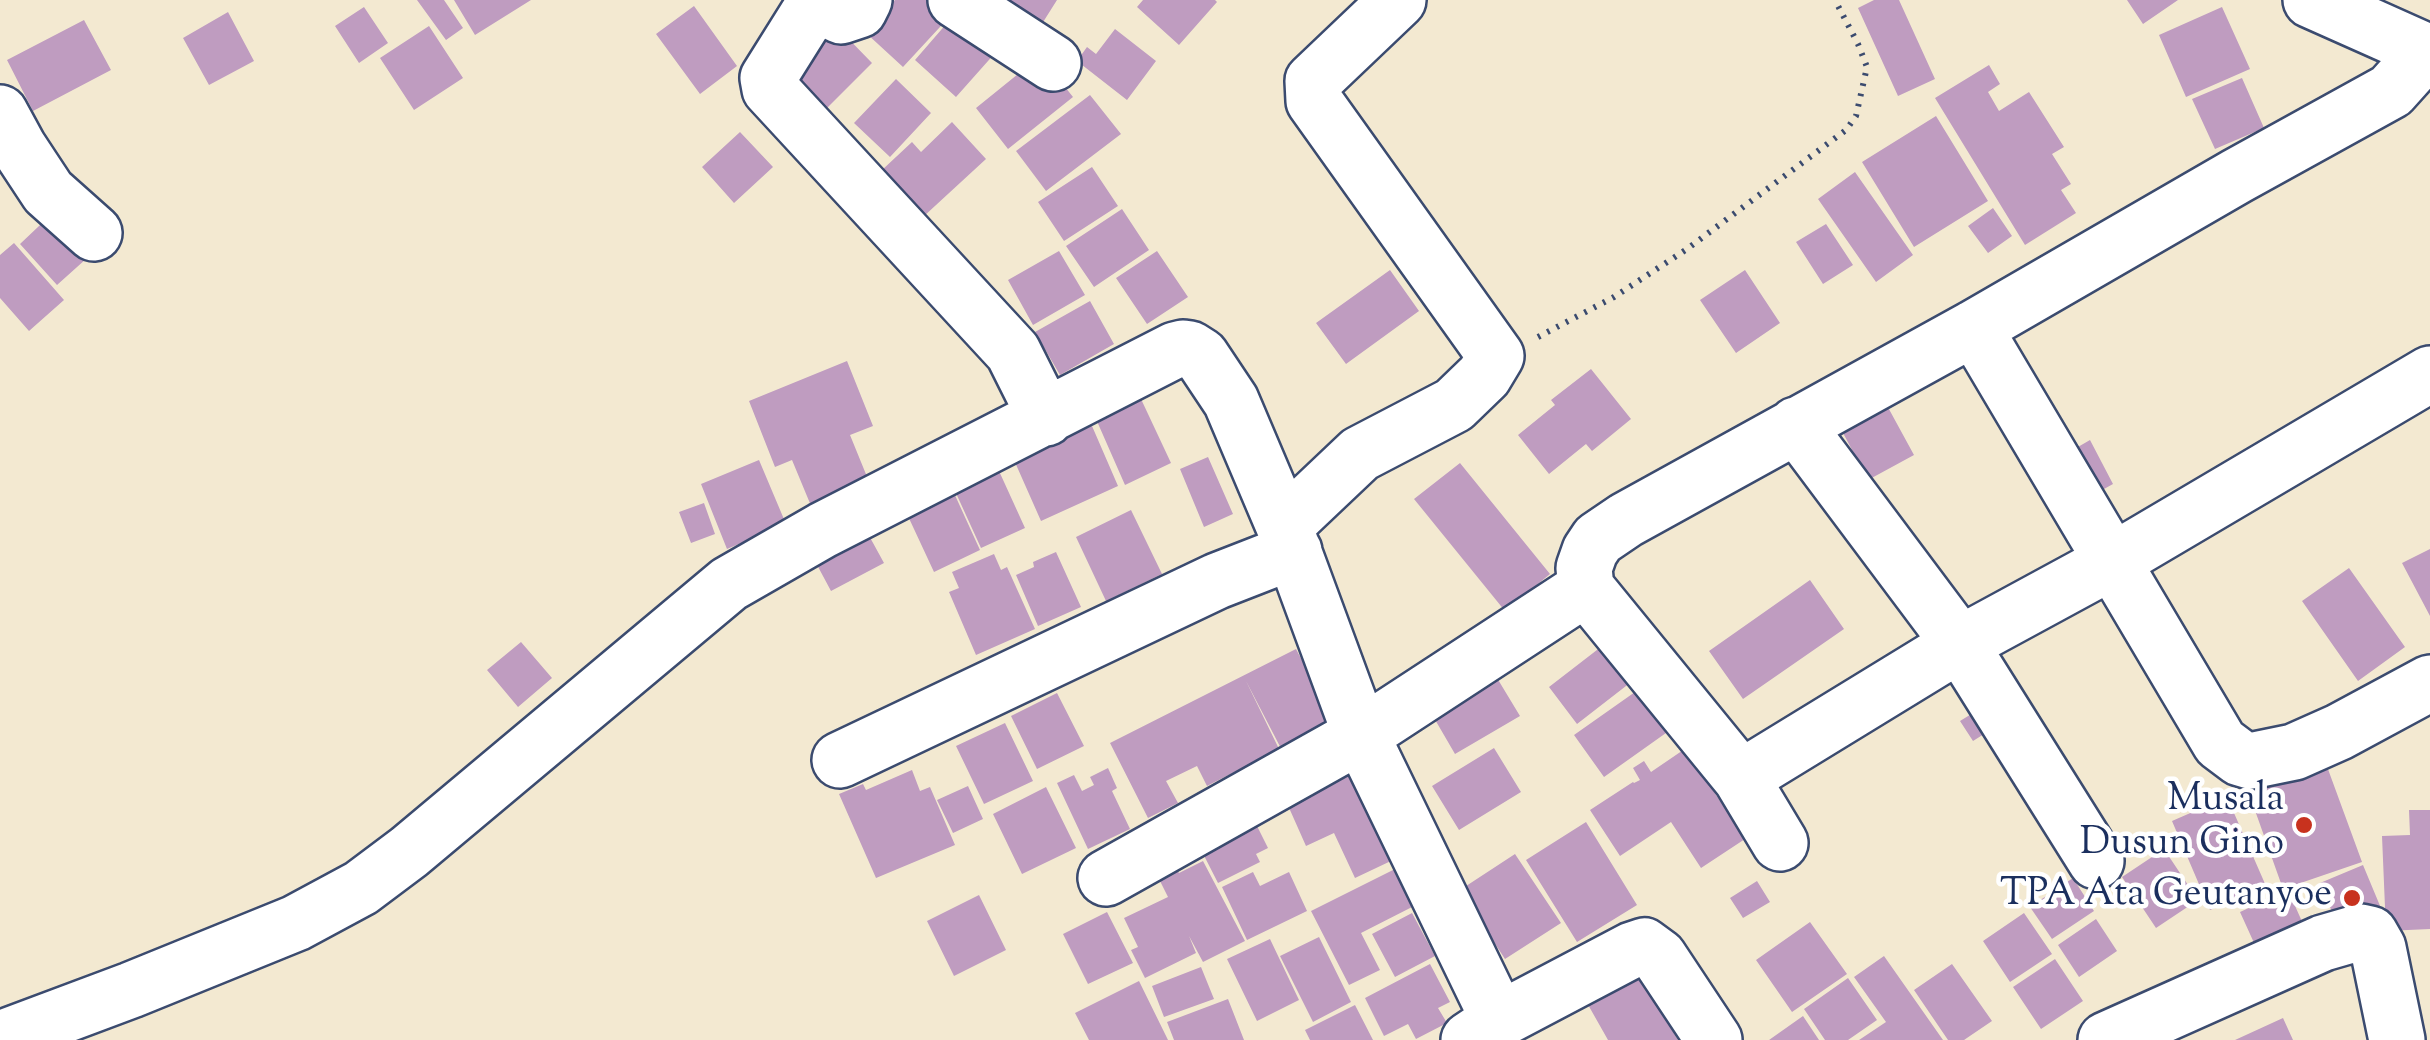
<!DOCTYPE html>
<style>
body{margin:0}
canvas{display:block;background:#f3e9d1}
</style>
<canvas width="2430" height="1040"></canvas>
<script>
const c = document.querySelector('canvas').getContext('2d');
c.lineJoin = 'round';
function fillPath(path, color) { c.fillStyle = color; c.fill(path, 'evenodd'); }
const toPath = rows => new Path2D(rows.map(r => 'M' + r).join(''));
function trace(path, color, width, dash) { c.strokeStyle = color; c.lineWidth = width; c.lineCap = dash ? 'butt' : 'round'; c.setLineDash(dash || []); c.stroke(path); }
function drawText(font, color, halo, rows, align = 'center') {
  c.font = font + ' "Sorts Mill Goudy",serif'; c.lineWidth = 9; c.setLineDash([]); c.textBaseline = 'middle'; c.strokeStyle = halo; c.fillStyle = color; for (const [text, x, y, turn = 0] of rows) {
    c.save(); c.translate(x, y); c.rotate((+turn || 0) * Math.PI / 180); c.textAlign = isNaN(turn) ? turn : align; if (halo) c.strokeText(text, 0, 0); c.fillText(text, 0, 0); c.restore();
  }
}
const building = toPath([
 [417,0,444,0,463,28,446,40],
 [454,0,531,0,475,35],
 [895,0,937,0,952,14,903,67,866,33],
 [978,0,1057,0,1033,38],
 [1143,0,1215,0,1217,2,1179,45,1137,7],
 [1874,0,1899,0,1935,79,1898,96,1858,8],
 [2127,0,2178,0,2143,24],
 [694,6,737,66,700,94,656,34],
 [364,7,388,43,359,63,335,26],
 [2222,7,2250,69,2186,97,2159,35],
 [228,12,254,61,209,85,183,38],
 [954,15,996,52,956,97,915,60],
 [84,20,111,70,33,111,7,60],
 [429,26,463,78,414,110,380,58],
 [837,27,872,63,822,113,786,77],
 [1115,29,1156,61,1127,100,1077,61,1087,47,1096,54],
 [1046,63,1073,97,1008,149,976,108,1023,70],
 [1989,65,2000,84,1988,92,1999,111,2029,92,2064,147,2052,154,2071,184,2061,190,2076,213,2025,245,1935,98],
 [2242,78,2264,128,2215,149,2192,99],
 [896,79,931,113,890,157,854,123],
 [1090,95,1121,134,1046,191,1016,151],
 [1936,116,1988,201,1914,247,1862,162],
 [952,122,986,159,923,217,881,171,912,142,921,152],
 [740,132,773,167,734,203,702,167],
 [1092,167,1118,206,1064,241,1038,202],
 [1855,172,1913,255,1876,282,1818,199],
 [58,208,96,250,57,285,20,244],
 [1993,208,2012,236,1988,253,1968,226],
 [1122,209,1149,250,1094,287,1066,246],
 [1826,224,1853,265,1823,284,1796,242],
 [14,243,64,300,29,331,0,298,0,255],
 [1059,251,1085,295,1033,325,1008,280],
 [1157,251,1188,297,1147,324,1116,278],
 [1390,270,1419,311,1346,364,1316,323],
 [1745,270,1780,323,1736,353,1700,300],
 [1090,301,1114,344,1060,375,1035,332],
 [847,361,873,426,850,435,872,489,814,513,792,460,775,467,749,401],
 [1591,369,1631,419,1592,451,1586,444,1549,474,1518,435,1555,405,1551,400],
 [1878,389,1914,455,1868,480,1833,414],
 [1141,399,1171,463,1125,485,1096,419],
 [1092,426,1118,486,1041,521,1014,460],
 [2090,440,2113,484,2095,494,2071,451],
 [1208,457,1233,514,1204,527,1180,469],
 [759,460,786,524,727,549,701,484],
 [1460,463,1550,574,1505,611,1414,499],
 [999,471,1025,528,981,548,955,491],
 [954,493,980,550,934,572,907,514],
 [704,503,715,534,691,543,679,512],
 [1131,510,1162,574,1106,601,1076,537],
 [861,521,884,563,831,591,808,548],
 [2430,549,2430,616,2402,563],
 [1056,552,1081,607,1038,626,1016,575,1034,567,1033,562],
 [994,554,1001,570,1007,567,1035,629,976,655,949,592,959,588,952,572],
 [2349,568,2405,647,2358,681,2302,601],
 [1810,580,1844,629,1743,699,1709,651],
 [521,642,552,678,518,707,487,670],
 [1606,643,1635,679,1577,724,1549,687],
 [1296,649,1340,733,1287,760,1246,681,1279,749,1207,786,1197,766,1166,781,1178,803,1148,818,1110,743],
 [1494,673,1520,716,1455,754,1430,711],
 [1635,692,1649,710,1657,705,1673,728,1604,777,1574,735],
 [1057,693,1084,746,1037,769,1011,716],
 [1991,702,2003,722,1973,741,1960,721],
 [1005,723,1033,781,984,804,956,746],
 [1695,742,1699,769,1745,839,1701,868,1671,822,1620,856,1590,810,1633,782,1634,783,1640,780,1633,768,1644,761,1651,772],
 [1494,748,1521,792,1459,830,1432,786],
 [1345,756,1393,860,1355,878,1334,833,1306,846,1286,801],
 [2325,761,2362,862,2283,889,2247,788],
 [1108,768,1117,788,1112,791,1130,829,1088,849,1057,783,1074,775,1082,791,1094,785,1090,777],
 [912,770,920,791,930,787,955,845,876,878,839,794,863,784,866,790],
 [968,786,983,819,953,833,937,800],
 [1046,787,1076,848,1022,874,993,814],
 [2227,797,2266,886,2210,910,2172,821],
 [2409,810,2430,810,2430,929,2386,931,2382,836,2410,835],
 [1251,814,1268,848,1256,854,1260,862,1218,883,1194,836],
 [1586,822,1637,905,1577,942,1526,860],
 [2164,849,2198,900,2156,928,2122,877],
 [1515,854,1561,923,1505,959,1460,890],
 [1169,856,1179,873,1203,861,1245,941,1203,962,1189,936,1196,953,1145,978,1131,950,1138,947,1124,918,1168,897,1152,865],
 [2363,865,2383,913,2340,931,2320,883],
 [1395,869,1414,906,1361,933,1380,970,1349,985,1311,911],
 [1253,872,1260,886,1289,872,1307,911,1247,940,1222,887],
 [2073,878,2094,911,2052,939,2030,907],
 [1757,881,1770,902,1743,918,1730,898],
 [2288,890,2308,935,2260,956,2240,912],
 [979,895,1006,950,954,976,927,921],
 [1107,912,1133,963,1088,984,1063,934],
 [1412,913,1435,956,1395,977,1372,934],
 [2024,913,2052,954,2010,982,1983,941],
 [2096,919,2117,951,2079,977,2058,945],
 [1810,922,1847,974,1792,1012,1756,960],
 [1319,937,1351,1002,1313,1022,1280,956],
 [1270,939,1299,1000,1257,1021,1227,959],
 [1884,956,1943,1040,1859,1040,1886,1022,1854,977],
 [1630,957,1678,1040,1608,1040,1578,987],
 [2055,959,2083,1001,2041,1029,2013,987],
 [1430,964,1450,1002,1438,1008,1447,1023,1416,1039,1408,1024,1384,1036,1365,998],
 [1952,964,1992,1021,1964,1040,1948,1040,1914,990],
 [1201,967,1214,999,1164,1017,1152,986],
 [1848,978,1877,1020,1848,1040,1825,1040,1804,1009],
 [1139,981,1168,1040,1089,1040,1075,1013],
 [1228,999,1244,1040,1174,1040,1167,1022],
 [1355,1005,1373,1040,1310,1040,1305,1030],
 [1803,1016,1819,1040,1769,1040],
 [2283,1018,2293,1040,2235,1040]
]);
const path = toPath([
 [1538,337,1614,297,1687,249,1846,130,1856,116,1867,67,1858,44,1835,0]
]);
const minor = toPath([
 [813,0,815,3,768,78,770,89,1013,352,1046,418],
 [956,0,1053,63],
 [2311,0,2430,53],
 [815,3,841,16,859,10,864,0],
 [0,113,19,148,48,192,94,233],
 [1974,328,2220,743,2240,758,2250,761,2294,752,2339,732,2430,683],
 [1796,425,1960,644,2096,861],
 [1284,526,1360,454,1454,405,1484,376,1496,356,1314,101,1313,81,1398,0],
 [840,760,1217,581,1294,551],
 [1741,778,1960,644,2113,561,2430,374],
 [1780,843,1741,778,1586,588,1584,568,1590,551,1598,539,1626,520,1974,328,2237,176,2391,91,2427,51],
 [1106,878,1361,735,1586,588],
 [0,1039,131,990,296,923,361,888,409,852,729,584,823,530,1175,350,1183,348,1190,349,1201,356,1231,401,1284,526,1361,735,1499,1020],
 [1469,1040,1499,1020,1632,950,1644,946,1659,957,1714,1040],
 [2106,1040,2323,943,2361,932,2370,934,2378,948,2397,1040]
]);
const markers = [
 [2304,825,10,"#c8321e"],
 [2352,898,10,"#c8321e"]
];
const poiNames = [
 ["Musala",2284,803],
 ["Dusun Gino",2284,847],
 ["TPA Ata Geutanyoe",2332,898]
];
fillPath(building, '#bf9cc0');
trace(minor, '#3b4b6f', 60);
trace(path, '#3b4b6f', 6, [2.5, 8]);
trace(minor, '#fff', 55);
for (const [x, y, r, color] of markers) { const dot = new Path2D(); dot.arc(x, y, r, 0, 2 * Math.PI); c.fillStyle = color; c.fill(dot); trace(dot, '#fff', 4); }
drawText('38px', '#1b2f5e', '#fff', poiNames, 'right');
</script>
